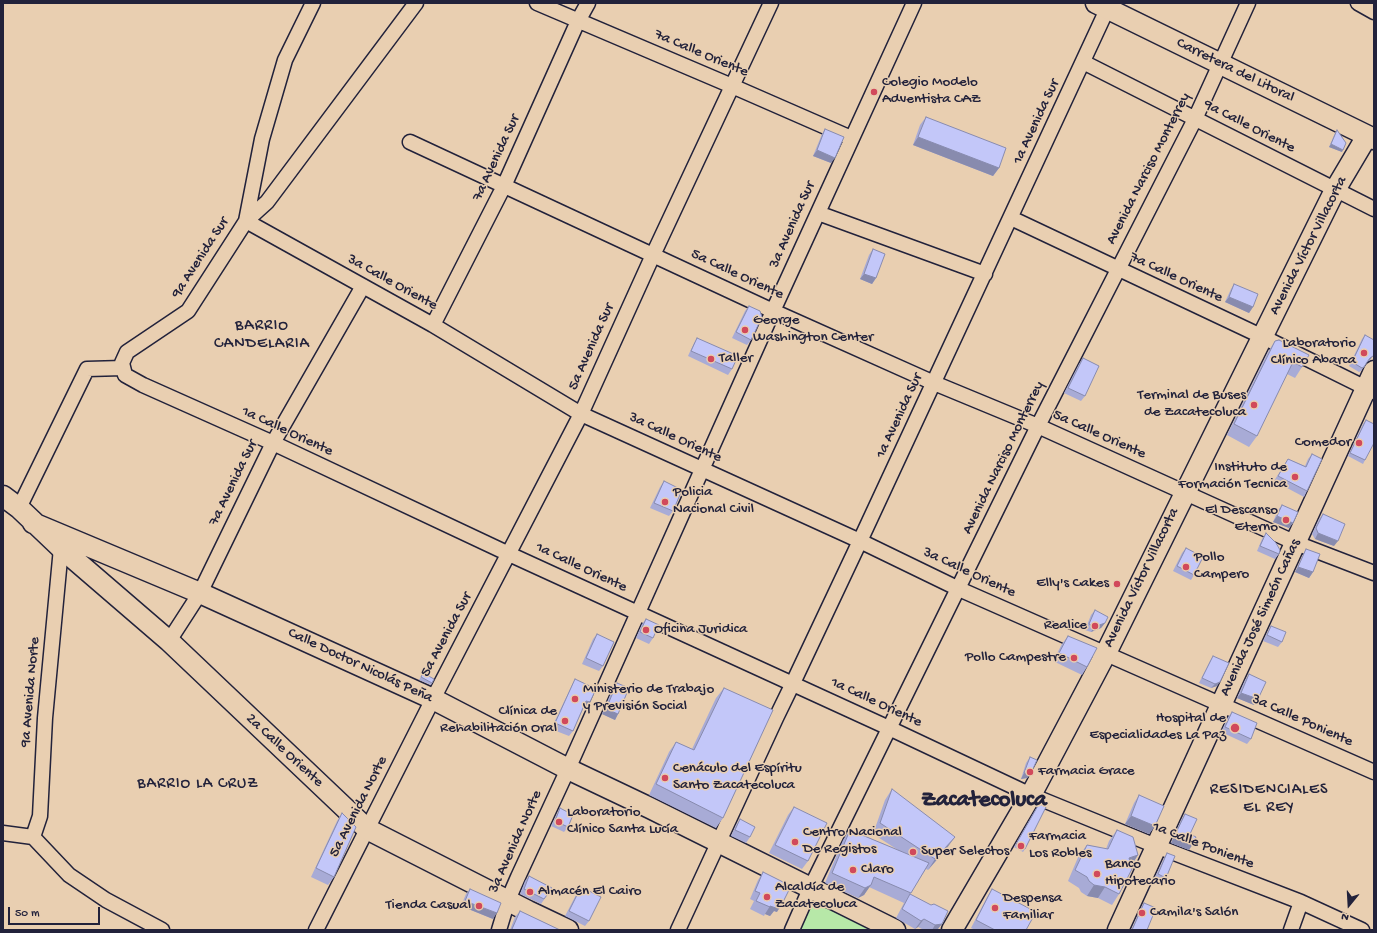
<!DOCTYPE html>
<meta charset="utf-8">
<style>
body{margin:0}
#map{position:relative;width:1377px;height:933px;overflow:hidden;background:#e9cfb1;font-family:"Gochi Hand",sans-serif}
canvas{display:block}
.frame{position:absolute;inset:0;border:4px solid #22223b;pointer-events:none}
.north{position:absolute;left:1329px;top:885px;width:40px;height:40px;-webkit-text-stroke:3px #e9cfb1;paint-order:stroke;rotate:198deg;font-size:11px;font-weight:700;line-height:16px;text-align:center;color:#22223b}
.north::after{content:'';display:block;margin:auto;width:14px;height:18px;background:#22223b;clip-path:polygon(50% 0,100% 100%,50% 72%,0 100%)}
.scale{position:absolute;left:8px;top:907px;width:92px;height:18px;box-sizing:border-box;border:2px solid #22223b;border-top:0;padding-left:5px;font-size:12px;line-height:14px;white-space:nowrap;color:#22223b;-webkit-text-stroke:3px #e9cfb1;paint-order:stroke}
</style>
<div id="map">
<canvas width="1377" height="933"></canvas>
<div class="frame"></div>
<div class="north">N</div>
<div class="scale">50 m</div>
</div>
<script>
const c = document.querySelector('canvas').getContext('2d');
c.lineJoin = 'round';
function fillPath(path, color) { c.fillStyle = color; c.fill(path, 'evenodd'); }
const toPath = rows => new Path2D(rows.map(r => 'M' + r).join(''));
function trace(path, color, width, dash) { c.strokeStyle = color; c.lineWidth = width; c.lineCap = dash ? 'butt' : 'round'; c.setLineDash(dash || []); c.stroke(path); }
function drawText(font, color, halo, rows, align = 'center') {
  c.font = font + ' "Gochi Hand",sans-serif'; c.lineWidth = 3; c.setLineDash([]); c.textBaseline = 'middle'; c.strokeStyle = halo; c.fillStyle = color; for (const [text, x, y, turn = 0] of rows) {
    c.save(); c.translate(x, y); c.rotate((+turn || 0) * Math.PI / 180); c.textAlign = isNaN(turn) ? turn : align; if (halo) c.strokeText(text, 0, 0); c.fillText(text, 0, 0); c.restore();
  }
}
const green = toPath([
 [815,898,877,930,800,930]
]);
const minor = toPath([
 [416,3,267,202,246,221,188,311,127,352,122,363,125,375,143,385,273,443,509,554,889,728,1031,795,1156,846,1301,902,1362,930],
 [537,3,732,86,851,138],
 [1358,3,1374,12],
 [1083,62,1374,209],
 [410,142,773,311,934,383,1038,426,1296,543,1374,573],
 [818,213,985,274],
 [1011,218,1263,337,1374,392],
 [246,221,433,325,581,414,860,541,959,589,1374,772],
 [246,221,262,139,285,60,313,3],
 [433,325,504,186,578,21,588,3],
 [19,508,87,369,123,368],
 [169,641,200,593,273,443,363,286],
 [3,833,33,837],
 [33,837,40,816,45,718,61,548],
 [33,837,69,875,106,900,162,930],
 [316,930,433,699,581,414,653,255,771,3],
 [499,930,508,900,518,877,568,769,773,311,914,3],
 [678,930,776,718,793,683,860,541,1110,3],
 [792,930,810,889,1038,426,1195,119,1248,3],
 [1291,930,1301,902]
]);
const secondary = toPath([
 [1096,3,1374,139],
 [3,496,19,508,61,548,169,641,367,829,528,911,568,930],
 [33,523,200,593,433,699,568,769,650,808,895,930],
 [952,930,1031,795,1106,653,1335,190,1367,136],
 [1118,930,1374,371]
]);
const wall = toPath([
 [926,117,999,168,993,176,913,145,920,125],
 [825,129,831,163,813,156,822,134],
 [1337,130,1342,152,1329,147,1335,133],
 [873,249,876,278,872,284,860,279,869,255],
 [1234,284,1253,307,1249,313,1225,302,1231,289],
 [749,306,751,340,747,345,732,338,745,311],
 [1365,335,1370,360,1367,362,1361,371,1359,372,1349,366,1362,339],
 [697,338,732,369,728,375,688,356,694,343],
 [1275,341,1302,367,1295,378,1287,374,1257,436,1249,447,1227,435,1268,352],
 [1083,358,1085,396,1081,401,1064,393,1079,364],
 [1366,420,1365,460,1363,464,1348,456,1363,424],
 [1312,454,1307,491,1304,497,1274,481,1288,459,1305,466,1308,459],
 [664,481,673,511,669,516,650,508,660,487],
 [1282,505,1293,523,1289,528,1273,522,1278,510],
 [1323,514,1334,546,1315,539,1312,534,1319,519],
 [1266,533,1279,554,1275,559,1257,551,1262,539],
 [1186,548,1194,575,1191,580,1173,571,1182,553],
 [1306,549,1313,572,1309,578,1295,572,1303,555],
 [1095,610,1105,623,1101,628,1091,632,1085,630,1091,615],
 [646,619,653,638,649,644,636,638,642,624],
 [1271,626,1282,642,1278,647,1263,641,1268,631],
 [597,634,603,666,599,671,582,664,593,639],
 [1068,636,1087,667,1082,675,1053,661,1062,644],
 [1213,656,1217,686,1211,688,1199,683,1210,661],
 [423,673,432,683,431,685,419,680],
 [1249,674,1254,705,1237,698,1245,680],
 [575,679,586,708,584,707,573,731,569,736,551,729,572,685],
 [617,683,618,714,615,720,602,714,613,688],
 [724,688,723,818,716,828,649,795,669,752,676,742,692,749,716,698],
 [1232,712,1251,739,1247,744,1221,732,1228,717],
 [1030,757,1031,773,1027,778,1021,779,1026,763],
 [892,789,947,848,928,870,926,869,910,894,942,924,937,930,924,930,918,927,915,929,896,918,904,903,869,887,864,895,858,898,825,883,843,840,850,830,898,850,873,834,885,800],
 [1139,795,1155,826,1149,834,1125,824,1134,803],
 [794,807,808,861,802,869,769,853,788,815],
 [1037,807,1025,849,1023,852,1014,847],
 [560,808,568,827,564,832,551,826],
 [342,813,334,877,328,885,311,877,337,821],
 [1185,814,1190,834,1189,850,1171,843,1181,820],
 [740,819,750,837,746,843,731,836,736,825],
 [1117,830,1138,855,1131,866,1119,894,1112,905,1098,898,1087,896,1081,892,1079,888,1068,881,1079,855,1087,845,1106,849,1109,841],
 [1167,853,1166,878,1162,883,1154,879,1164,858],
 [763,872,777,912,774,911,770,916,765,914,764,916,750,909,754,901,750,899,758,880],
 [529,876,552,888,541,904,520,894,525,881],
 [581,887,589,921,585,926,565,916,577,893],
 [470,889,493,919,461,906,466,894],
 [992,889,1026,930,975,930,971,928,987,897],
 [1144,903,1147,930,1131,930,1141,908],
 [520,911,560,930,510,930,515,917]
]);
const shadedWall = toPath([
 [918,137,999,168,993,176,913,145],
 [1331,144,1343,150,1342,152,1329,147],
 [817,150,835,158,831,163,813,156],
 [864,274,876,278,872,284,860,279],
 [1229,297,1253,307,1249,313,1225,302],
 [1373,356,1370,360,1367,362,1364,366,1370,358],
 [1277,516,1293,523,1289,528,1273,522],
 [1318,533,1338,541,1334,546,1315,539],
 [1298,567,1313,572,1309,578,1295,572],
 [1105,623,1101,628,1091,632,1094,627],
 [1220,682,1217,686,1211,688,1215,684],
 [1241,693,1258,699,1254,705,1237,698],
 [586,701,590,702,586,708,583,706],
 [606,709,618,714,615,720,602,714],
 [1024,773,1031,773,1027,778,1021,779],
 [1131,816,1155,826,1149,834,1125,824],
 [955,837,947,848,928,870,935,859],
 [1174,837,1193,844,1189,850,1171,843],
 [1138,855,1131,866,1129,858],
 [871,885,864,895,858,898,865,888],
 [1094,885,1105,887,1098,898,1087,896],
 [465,901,497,913,493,919,461,906],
 [777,902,782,904,777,912,774,911,770,916,765,914,770,906],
 [924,919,918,927,915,929,921,921],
 [942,924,937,930,932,930,935,925]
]);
const building = toPath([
 [926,117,1006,148,999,168,918,137,926,117],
 [825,129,844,137,835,158,817,150,825,129],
 [1337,130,1346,143,1343,150,1331,144,1337,130],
 [873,249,885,254,876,278,864,274,873,249],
 [1234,284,1258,294,1253,307,1229,297,1234,284],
 [749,306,760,311,762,317,751,340,736,332,749,306],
 [1365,335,1374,340,1374,355,1373,356,1370,358,1367,362,1364,367,1362,368,1352,362,1365,335],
 [697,338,738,356,732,369,691,351,697,338],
 [1279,340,1309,355,1302,367,1293,362,1257,436,1234,424,1275,341,1279,340],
 [1083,358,1099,366,1085,396,1068,388,1083,358],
 [1366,420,1374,424,1374,443,1365,460,1350,453,1366,420],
 [1312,454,1322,459,1307,491,1278,476,1288,459,1306,467,1312,454],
 [664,481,682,490,673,511,654,503,664,481],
 [1282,505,1298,512,1293,523,1277,516,1282,505],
 [1323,514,1345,524,1338,541,1318,533,1316,528,1323,514],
 [1266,533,1276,543,1280,550,1279,554,1260,546,1266,533],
 [1186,548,1203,557,1194,575,1177,566,1186,548],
 [1306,549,1320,554,1313,572,1298,567,1306,549],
 [1095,610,1108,617,1105,623,1094,627,1089,624,1095,610],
 [646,619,659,625,653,638,640,632,646,619],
 [1271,626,1286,632,1282,642,1267,635,1271,626],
 [597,634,614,642,603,666,586,658,597,634],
 [1068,636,1097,648,1087,667,1059,653,1068,636],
 [1213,656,1229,663,1220,682,1215,684,1202,678,1213,656],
 [423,673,434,679,432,683,421,677,423,673],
 [1249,674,1266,682,1258,699,1241,693,1249,674],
 [575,679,596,689,590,702,586,701,573,731,555,723,575,679],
 [617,683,629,688,618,714,606,709,617,683],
 [724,688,773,710,723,818,656,784,676,742,694,750,724,688],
 [1232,712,1257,723,1251,739,1225,727,1232,712],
 [1030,757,1037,760,1031,773,1024,773,1030,757],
 [892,789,955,837,935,859,880,823,892,789],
 [1139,795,1164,806,1155,826,1131,816,1139,795],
 [1039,804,1046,807,1025,849,1016,844,1039,804],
 [794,807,827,823,808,861,775,845,794,807],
 [560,808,573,815,568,827,555,821,560,808],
 [342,813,356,827,334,877,316,868,342,813],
 [1185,814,1197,819,1190,834,1196,837,1193,844,1174,837,1185,814],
 [740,819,755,827,750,837,735,830,740,819],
 [850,830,929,863,911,893,874,877,871,885,865,888,832,873,850,830],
 [1117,830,1133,837,1138,855,1129,858,1132,869,1119,894,1105,887,1094,885,1089,881,1087,877,1075,870,1087,845,1108,849,1117,830],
 [1167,853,1175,856,1166,878,1158,874,1167,853],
 [763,872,791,886,782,904,777,902,776,908,770,906,770,907,756,901,760,893,755,891,763,872],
 [529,876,552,888,544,899,524,889,529,876],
 [581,887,601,897,589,921,569,911,581,887],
 [470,889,501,903,497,913,465,901,470,889],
 [992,889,1036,912,1026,930,995,930,976,920,992,889],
 [910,894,931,905,934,904,948,911,942,924,935,925,924,919,921,921,902,909,910,894],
 [1144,903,1156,908,1147,930,1132,930,1144,903],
 [520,911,560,930,515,930,512,929,520,911]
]);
const markers = [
 [874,92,4,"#d1495b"],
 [745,330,4,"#d1495b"],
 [1364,353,4,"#d1495b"],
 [711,359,4,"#d1495b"],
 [1254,405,4,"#d1495b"],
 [1359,443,4,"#d1495b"],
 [1295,477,4,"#d1495b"],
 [665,502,4,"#d1495b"],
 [1286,520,4,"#d1495b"],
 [1186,567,4,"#d1495b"],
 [1117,584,4,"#d1495b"],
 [1095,626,4,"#d1495b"],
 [646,630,4,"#d1495b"],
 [1074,658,4,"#d1495b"],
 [575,699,4,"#d1495b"],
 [565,721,4,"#d1495b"],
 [1235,728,5,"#d1495b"],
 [1030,772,4,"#d1495b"],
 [665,778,4,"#d1495b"],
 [559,822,4,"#d1495b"],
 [795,842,4,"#d1495b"],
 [1021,846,4,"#d1495b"],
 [913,852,4,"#d1495b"],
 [853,870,4,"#d1495b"],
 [1097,874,4,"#d1495b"],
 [530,892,4,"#d1495b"],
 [767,897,4,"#d1495b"],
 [479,906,4,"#d1495b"],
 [995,908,4,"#d1495b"],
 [1142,913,4,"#d1495b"]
];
const streetNames = [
 ["7a Calle Oriente",701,54,23],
 ["Carretera del Litoral",1235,71,26],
 ["1a Avenida Sur",1037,122,-65],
 ["9a Calle Oriente",1249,127,27],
 ["7a Avenida Sur",497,158,-65],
 ["Avenida Narciso Monterrey",1149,169,-63],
 ["3a Avenida Sur",793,225,-66],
 ["Avenida Víctor Villacorta",1309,246,-63],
 ["9a Avenida Sur",201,258,-57],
 ["5a Calle Oriente",737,275,25],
 ["7a Calle Oriente",1176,278,25],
 ["3a Calle Oriente",392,283,29],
 ["5a Avenida Sur",592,347,-66],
 ["1a Avenida Sur",900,416,-65],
 ["1a Calle Oriente",287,432,25],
 ["5a Calle Oriente",1099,435,24],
 ["3a Calle Oriente",675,438,25],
 ["Avenida Narciso Monterrey",1004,458,-64],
 ["7a Avenida Sur",234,483,-64],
 ["1a Calle Oriente",581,568,25],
 ["3a Calle Oriente",969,573,25],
 ["Avenida Víctor Villacorta",1142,578,-64],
 ["Avenida José Simeón Cañas",1261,618,-65],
 ["5a Avenida Sur",447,635,-62],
 ["Calle Doctor Nicolás Peña",360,666,25],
 ["9a Avenida Norte",31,692,-85],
 ["1a Calle Oriente",876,703,25],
 ["3a Calle Poniente",1302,721,24],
 ["2a Calle Oriente",284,751,43],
 ["5a Avenida Norte",359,807,-63],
 ["3a Avenida Norte",516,842,-66],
 ["1a Calle Poniente",1203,846,21]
];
const poiNames = [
 ["Colegio Modelo",882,83],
 ["Adventista CAZ",882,100],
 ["George",753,321],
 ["Washington Center",753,338],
 ["Laboratorio",1356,344,"right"],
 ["Clínico Abarca",1356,361,"right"],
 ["Taller",719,359],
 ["Terminal de Buses",1246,396,"right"],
 ["de Zacatecoluca",1246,413,"right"],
 ["Comedor",1351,443,"right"],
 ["Instituto de",1287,468,"right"],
 ["Formación Tecnica",1287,485,"right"],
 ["Policia",673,493],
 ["Nacional Civil",673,510],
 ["El Descanso",1278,511,"right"],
 ["Eterno",1278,528,"right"],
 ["Pollo",1194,558],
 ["Campero",1194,575],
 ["Elly's Cakes",1109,584,"right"],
 ["Realice",1087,626,"right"],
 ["Oficina Juridica",654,630],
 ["Pollo Campestre",1066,658,"right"],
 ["Ministerio de Trabajo",583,690],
 ["y Previsión Social",583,707],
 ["Clínica de",557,712,"right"],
 ["Rehabilitación Oral",557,729,"right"],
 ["Hospital de",1226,719,"right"],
 ["Especialidades La Paz",1226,736,"right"],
 ["Cenáculo del Espíritu",673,769],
 ["Santo Zacatecoluca",673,786],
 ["Farmacia Grace",1038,772],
 ["Laboratorio",567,813],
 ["Clínico Santa Lucía",567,830],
 ["Centro Nacional",803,833],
 ["De Registos",803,850],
 ["Farmacia",1029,837],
 ["Los Robles",1029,854],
 ["Super Selectos",921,852],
 ["Banco",1105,865],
 ["Hipotecario",1105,882],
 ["Claro",861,870],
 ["Alcaldía de",775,888],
 ["Zacatecoluca",775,905],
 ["Almacén El Cairo",538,892],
 ["Despensa",1003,899],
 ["Familiar",1003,916],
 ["Tienda Casual",471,906,"right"],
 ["Camila's Salón",1150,913]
];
const neighbourhoodNames = [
 ["BARRIO",262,327],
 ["CANDELARIA",262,345],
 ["BARRIO LA CRUZ",198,785],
 ["RESIDENCIALES",1269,791],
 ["EL REY",1269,809]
];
const townNames = [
 ["Zacatecoluca",984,801]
];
fillPath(green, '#b7e8a8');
trace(minor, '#22223b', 17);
trace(secondary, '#22223b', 23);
trace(minor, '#e9cfb1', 14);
trace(secondary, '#e9cfb1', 20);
fillPath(wall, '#a8abd6');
fillPath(shadedWall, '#888bae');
fillPath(building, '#c3c7f9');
trace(building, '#888bae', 1);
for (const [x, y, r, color] of markers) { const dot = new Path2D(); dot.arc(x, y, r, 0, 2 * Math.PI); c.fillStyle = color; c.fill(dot); trace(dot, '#e9cfb1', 1.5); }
drawText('15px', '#22223b', '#e9cfb1', streetNames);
drawText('15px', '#22223b', '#e9cfb1', poiNames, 'left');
c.letterSpacing = '1px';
drawText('16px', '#22223b', '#e9cfb1', neighbourhoodNames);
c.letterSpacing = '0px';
drawText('bold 23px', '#22223b', '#e9cfb1', townNames);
</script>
